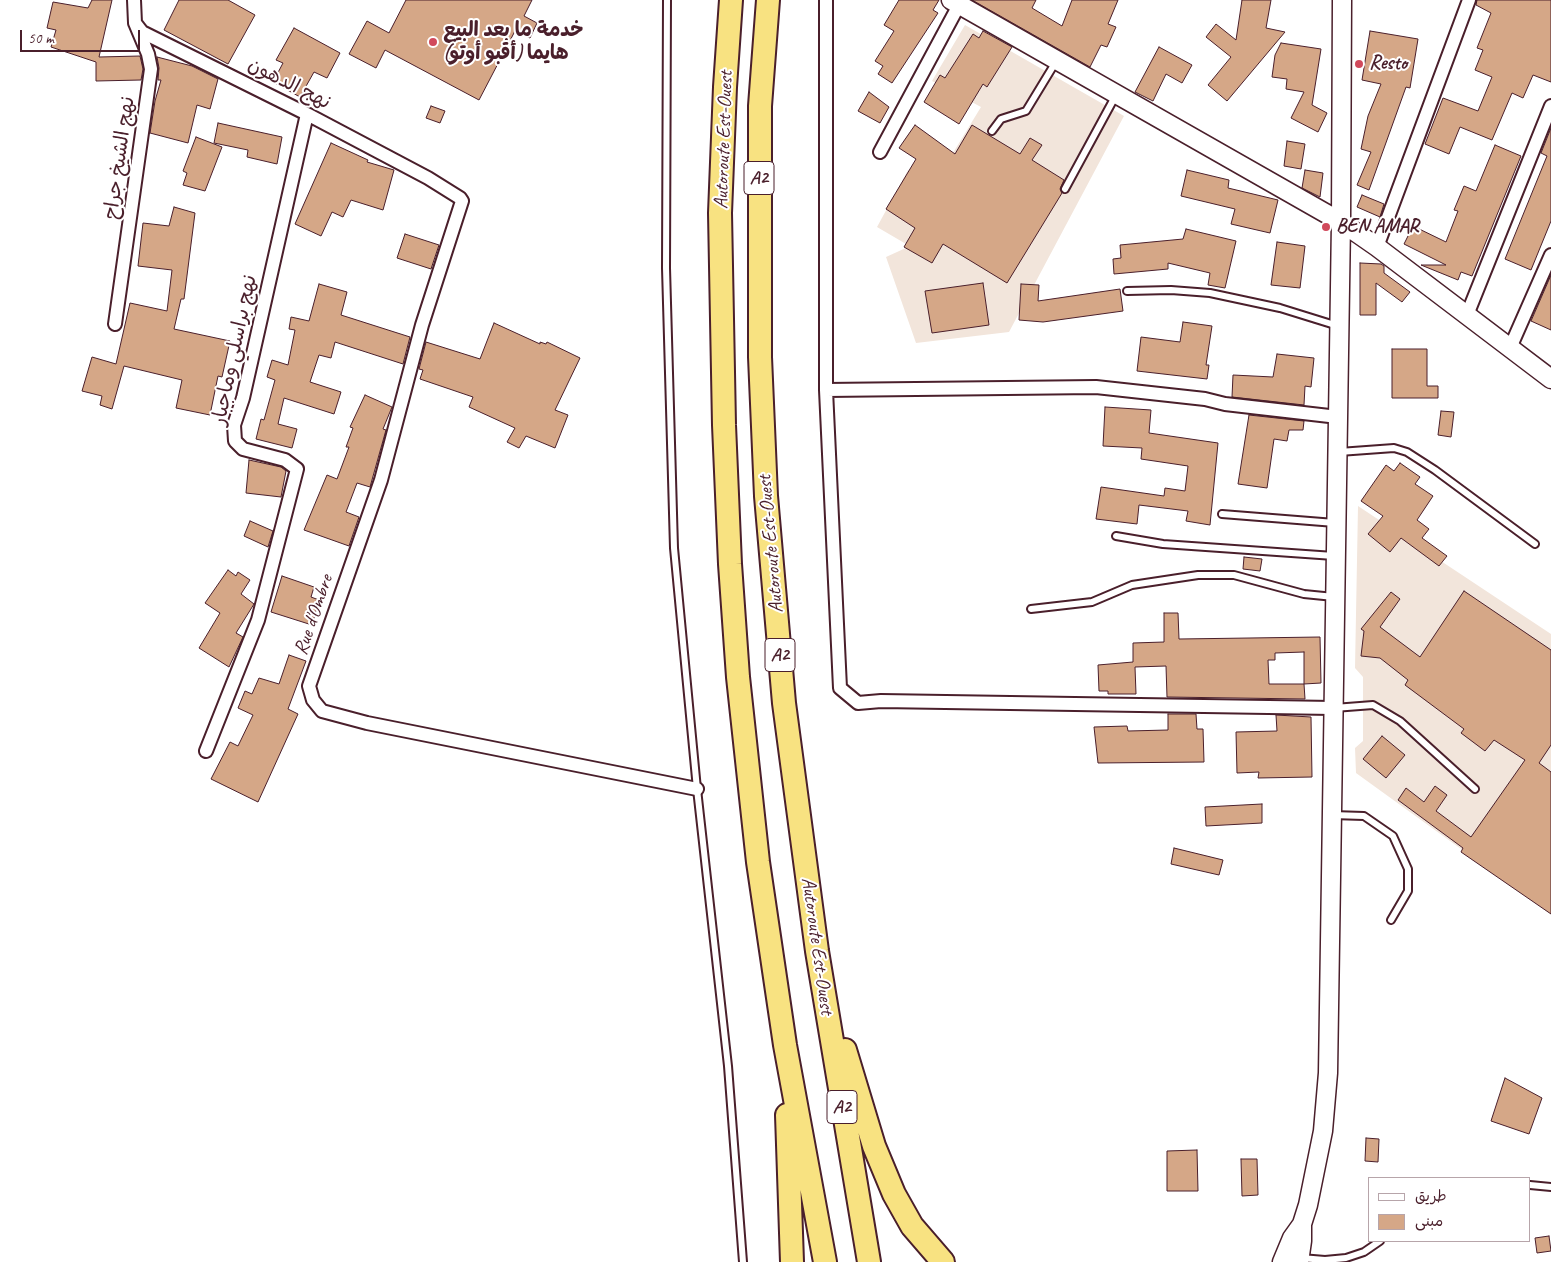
<!DOCTYPE html>
<meta charset="utf-8">
<style>
body{margin:0}
#map{position:relative;width:1551px;height:1262px;overflow:hidden;background:#fff;font-family:Caveat,"Playpen Sans Arabic",sans-serif}
canvas{display:block}
.legend{position:absolute;left:1368px;top:1177px;width:162px;height:65px;box-sizing:border-box;background:#fff;border:1px solid #b7a5aa;margin:0;padding:6px 9px;list-style:none;font-size:15px;color:#4a1f2b}
.legend li{display:flex;align-items:center;gap:10px;height:25px}
.legend b{width:25px;border:1px solid #b7a5aa}
.scale{position:absolute;left:20px;top:30px;width:120px;height:22px;box-sizing:border-box;border:2px solid #4a1f2b;border-top:0;padding-left:6px;font-size:15px;line-height:18px;white-space:nowrap;color:#4a1f2b;-webkit-text-stroke:4px #fff;paint-order:stroke}
</style>
<div id="map">
<canvas width="1551" height="1262"></canvas>
<ul class="legend">
<li><b style="height:6px;background:#fff"></b>طريق</li>
<li><b style="height:14px;background:#d5a787"></b>مبنى</li>
</ul>
<div class="scale">50 m</div>
</div>
<script>
const c = document.querySelector('canvas').getContext('2d');
c.lineJoin = 'round';
function fillPath(path, color) { c.fillStyle = color; c.fill(path, 'evenodd'); }
const toPath = rows => new Path2D(rows.map(r => 'M' + r).join(''));
function trace(path, color, width, dash) { c.strokeStyle = color; c.lineWidth = width; c.lineCap = dash ? 'butt' : 'round'; c.setLineDash(dash || []); c.stroke(path); }
function drawText(font, color, halo, rows, align = 'center') {
  c.font = font + ' Caveat,"Playpen Sans Arabic",sans-serif'; c.lineWidth = 4; c.setLineDash([]); c.textBaseline = 'middle'; c.strokeStyle = halo; c.fillStyle = color; for (const [text, x, y, turn = 0] of rows) {
    c.save(); c.translate(x, y); c.rotate((+turn || 0) * Math.PI / 180); c.textAlign = isNaN(turn) ? turn : align; if (halo) c.strokeText(text, 0, 0); c.fillText(text, 0, 0); c.restore();
  }
}
const built = toPath([
 [965,25,1124,116,1009,332,916,343,886,257,908,247,930,258,877,227,908,170,934,184,981,107,932,81],
 [1358,506,1551,634,1551,914,1356,773,1355,748,1363,741,1363,677,1355,668]
]);
const building = toPath([
 [92,0,112,0,99,57,140,56,143,69,141,80,96,81,96,62,51,47,56,30,47,28,53,2,88,8,92,0],
 [179,0,228,0,255,15,228,64,164,30,179,0],
 [406,0,532,0,524,16,537,23,530,38,515,31,479,100,385,50,376,68,349,54,367,21,389,33,406,0],
 [899,0,939,0,933,10,938,13,892,83,878,74,883,66,875,61,894,31,884,25,899,0],
 [972,0,1036,0,1032,8,1062,26,1072,0,1118,0,1108,24,1116,27,1107,47,1101,45,1090,67,972,0],
 [1242,0,1271,0,1266,28,1285,32,1227,101,1208,85,1231,57,1206,37,1216,24,1236,40,1242,0],
 [1477,0,1551,0,1551,82,1533,75,1523,98,1512,93,1492,140,1460,127,1449,154,1425,144,1443,98,1478,111,1492,77,1475,70,1483,50,1477,48,1491,13,1476,5,1477,0],
 [294,28,340,53,327,78,314,72,300,97,273,82,283,63,276,60,294,28],
 [983,31,1012,47,987,87,983,84,959,124,924,102,940,75,945,78,973,34,979,38,983,31],
 [1370,31,1418,39,1410,88,1406,87,1369,190,1357,185,1371,152,1361,149,1368,116,1381,84,1362,80,1370,31],
 [1281,43,1321,49,1312,105,1327,113,1318,132,1291,118,1304,92,1286,89,1287,79,1272,77,1275,55,1281,43],
 [1159,47,1192,65,1182,83,1166,74,1153,101,1135,92,1159,47],
 [157,57,192,66,218,79,210,109,197,105,188,143,150,133,155,101,161,80,158,80,159,68,157,57],
 [869,92,889,107,880,123,858,111,869,92],
 [431,106,445,111,440,123,426,118,431,106],
 [218,123,282,137,277,164,247,157,248,150,214,143,218,123],
 [915,125,955,154,972,125,1020,154,1030,138,1042,145,1032,160,1064,180,1060,189,1062,193,1007,283,943,244,932,263,904,247,915,228,886,209,916,159,899,148,915,125],
 [1551,128,1551,221,1531,270,1505,259,1547,156,1541,153,1551,128],
 [196,137,222,147,205,191,183,185,187,173,183,171,196,137],
 [1287,141,1305,144,1301,169,1284,166,1287,141],
 [331,143,368,160,367,162,394,170,383,210,351,200,343,217,332,212,321,236,295,224,331,143],
 [1495,145,1521,156,1472,276,1461,272,1458,280,1421,265,1446,265,1404,244,1413,226,1446,242,1458,211,1454,210,1464,186,1476,191,1495,145],
 [1187,170,1229,180,1228,188,1278,200,1270,233,1231,224,1235,209,1181,196,1187,170],
 [1305,170,1323,173,1320,197,1302,188,1305,170],
 [1362,195,1384,204,1380,217,1357,207,1362,195],
 [174,207,195,213,184,299,181,299,174,329,230,341,222,377,218,376,210,415,176,408,182,380,124,366,112,409,100,405,102,396,82,391,92,357,116,364,130,303,167,311,172,270,138,266,143,223,169,226,174,207],
 [1186,229,1236,241,1225,288,1208,285,1210,273,1168,263,1168,269,1114,274,1113,259,1121,258,1120,245,1183,239,1186,229],
 [405,234,439,245,431,269,397,258,405,234],
 [1277,242,1305,246,1300,288,1271,285,1277,242],
 [1360,263,1381,264,1384,266,1384,273,1410,292,1402,302,1376,283,1376,315,1360,315,1360,263],
 [1551,275,1551,330,1531,321,1551,275],
 [983,283,989,325,932,333,925,291,983,283],
 [319,284,347,292,341,315,410,337,403,364,335,342,331,358,319,355,310,382,341,392,334,414,284,398,278,424,297,429,292,448,256,439,261,419,264,420,275,380,267,377,272,360,288,365,295,330,289,329,291,317,309,321,319,284],
 [1021,284,1039,285,1038,301,1120,289,1123,311,1043,322,1019,320,1021,284],
 [1183,322,1212,326,1206,365,1209,365,1207,379,1137,371,1141,337,1180,342,1183,322],
 [494,323,540,344,540,342,546,344,547,342,580,358,555,410,568,415,555,448,526,436,519,448,507,442,515,428,469,407,473,397,420,379,423,370,419,369,426,342,480,359,494,323],
 [1392,349,1427,349,1427,386,1438,386,1438,398,1392,398,1392,349],
 [1277,354,1314,358,1311,387,1305,386,1304,405,1232,397,1233,375,1273,377,1277,354],
 [365,395,392,407,383,429,386,430,370,487,357,483,346,512,359,517,349,546,304,530,327,475,337,479,349,447,346,447,353,428,350,427,365,395],
 [1105,407,1151,410,1149,433,1218,443,1210,525,1186,521,1188,511,1139,505,1137,524,1096,519,1101,487,1164,496,1165,488,1185,491,1188,466,1141,459,1142,448,1103,446,1105,407],
 [1441,411,1454,412,1451,437,1438,435,1441,411],
 [1249,415,1304,421,1303,430,1289,430,1287,441,1274,439,1267,488,1238,484,1249,415],
 [249,460,281,467,286,471,281,497,246,493,249,460],
 [1400,463,1420,477,1415,484,1433,496,1417,520,1429,529,1422,538,1447,556,1439,566,1401,538,1390,552,1368,534,1383,516,1361,501,1386,465,1394,471,1400,463],
 [250,521,273,531,268,547,244,536,250,521],
 [1244,557,1262,559,1260,571,1243,569,1244,557],
 [228,570,236,576,238,572,250,580,241,594,254,604,236,633,243,637,229,667,199,648,220,613,205,603,228,570],
 [282,576,314,587,311,597,319,600,312,625,271,612,282,576],
 [1464,591,1551,650,1551,745,1539,763,1551,772,1551,914,1461,852,1463,848,1398,800,1406,788,1424,802,1435,786,1447,795,1436,811,1471,837,1525,760,1494,740,1485,751,1461,733,1464,729,1405,685,1408,680,1380,658,1361,656,1364,631,1361,629,1391,592,1400,599,1380,627,1420,657,1464,591],
 [1164,613,1178,613,1179,639,1320,637,1321,683,1304,684,1305,699,1167,697,1166,666,1135,667,1136,694,1108,694,1108,691,1099,691,1098,665,1133,662,1133,643,1164,642,1164,613],
 [1304,652,1304,684,1269,684,1268,660,1275,660,1275,653,1304,652],
 [289,655,306,661,288,709,298,714,258,802,211,779,230,742,238,746,253,715,238,708,245,691,252,694,259,678,279,684,289,655],
 [1168,714,1196,714,1197,729,1203,729,1204,762,1098,763,1094,727,1127,726,1128,731,1168,730,1168,714],
 [1276,715,1311,717,1312,777,1258,778,1259,772,1237,773,1236,732,1277,731,1276,715],
 [1382,736,1405,755,1386,778,1363,759,1382,736],
 [1262,804,1262,823,1206,826,1205,807,1262,804],
 [1174,848,1223,860,1219,875,1171,864,1174,848],
 [1505,1078,1542,1098,1529,1134,1491,1121,1505,1078],
 [1366,1138,1379,1139,1378,1162,1365,1161,1366,1138],
 [1197,1150,1198,1191,1167,1191,1167,1151,1197,1150],
 [1241,1159,1257,1159,1258,1195,1242,1196,1241,1159],
 [1549,1236,1551,1251,1537,1253,1535,1238,1549,1236]
]);
const lane = toPath([
 [667,0,666,268,674,548,697,789,728,1066,743,1262],
 [992,131,1001,119,1026,111,1057,60],
 [1065,189,1116,95],
 [1127,291,1171,290,1210,293,1280,308,1338,326],
 [1339,452,1394,448,1407,452,1435,470,1535,544],
 [1222,514,1335,523],
 [1116,536,1163,544,1334,556],
 [1031,609,1092,602,1132,585,1198,575,1234,575,1304,594,1334,597],
 [1334,708,1373,705,1400,721,1475,789],
 [1332,815,1364,816,1393,836,1408,869,1408,891,1391,920],
 [1530,1185,1551,1187],
 [1301,1258,1325,1260,1346,1258,1364,1252,1380,1241]
]);
const street = toPath([
 [826,0,826,390,840,688,858,703,881,701,1333,708],
 [135,23,142,32,307,114,428,178,460,198,462,201,422,325,381,480,309,686,313,700,322,711,367,723,697,789],
 [880,152,959,5],
 [1377,247,1469,0],
 [1467,315,1551,106],
 [115,324,151,69,148,54,135,23,134,0],
 [1510,348,1551,255],
 [826,390,1096,387,1205,399,1225,404,1338,417],
 [206,751,258,620,297,469,285,460,243,449,235,441,234,425,243,398,307,114]
]);
const secondary = toPath([
 [951,0,1341,222,1377,247,1551,379],
 [1282,1262,1292,1238,1302,1224,1308,1205,1323,1131,1328,1073,1341,222,1342,0],
 [1299,1262,1302,1241,1302,1224]
]);
const highway = toPath([
 [731,0,725,87,720,213,724,425,730,564,738,677,758,862,785,1045,825,1262],
 [768,0,760,106,760,357,766,496,784,703,817,951,869,1262],
 [845,1050,874,1146,894,1194,912,1226,943,1262],
 [787,1115,792,1262]
]);
const markers = [
 [433,42,5,"#d1495b"],
 [1359,64,5,"#d1495b"],
 [1326,227,5,"#d1495b"]
];
const shields = [
 [759,178,30],
 [780,655,30],
 [842,1107,30]
];
const shieldNames = [
 ["A2",759,178],
 ["A2",780,655],
 ["A2",842,1107]
];
const poiNames = [
 ["خدمة ما بعد البيع",443,31],
 ["هايما (أقبو أوتو)",443,54],
 ["Resto",1369,64],
 ["BEN AMAR",1336,227]
];
const streetNames = [
 ["نهج الدهون",289,84,27],
 ["Autoroute Est-Ouest",724,140,-88],
 ["نهج الشيخ جراح",120,158,-82],
 ["نهج براسلي وماجبار",235,350,-78],
 ["Autoroute Est-Ouest",771,544,-95],
 ["Rue d'Ombre",314,615,-71],
 ["Autoroute Est-Ouest",817,946,82]
];
fillPath(built, '#f2e5db');
fillPath(building, '#d5a787');
trace(building, '#4a1f2b', 1);
trace(lane, '#4a1f2b', 10);
trace(street, '#4a1f2b', 16);
trace(secondary, '#4a1f2b', 21);
trace(highway, '#4a1f2b', 26);
trace(lane, '#fff', 6);
trace(street, '#fff', 12);
trace(secondary, '#fff', 18);
trace(highway, '#f8e281', 22);
for (const [x, y, r, color] of markers) { const dot = new Path2D(); dot.arc(x, y, r, 0, 2 * Math.PI); c.fillStyle = color; c.fill(dot); trace(dot, '#fff', 2); }
for (const [x, y, w] of shields) { const box = new Path2D(); box.roundRect(x - w / 2, y - 16.5, w, 33, 4); c.fillStyle = '#fff'; c.fill(box); trace(box, '#4a1f2b', 1); }
drawText('bold 19px', '#4a1f2b', null, shieldNames);
drawText('bold 20px', '#4a1f2b', '#fff', poiNames, 'left');
drawText('20px', '#4a1f2b', '#fff', streetNames);
</script>
